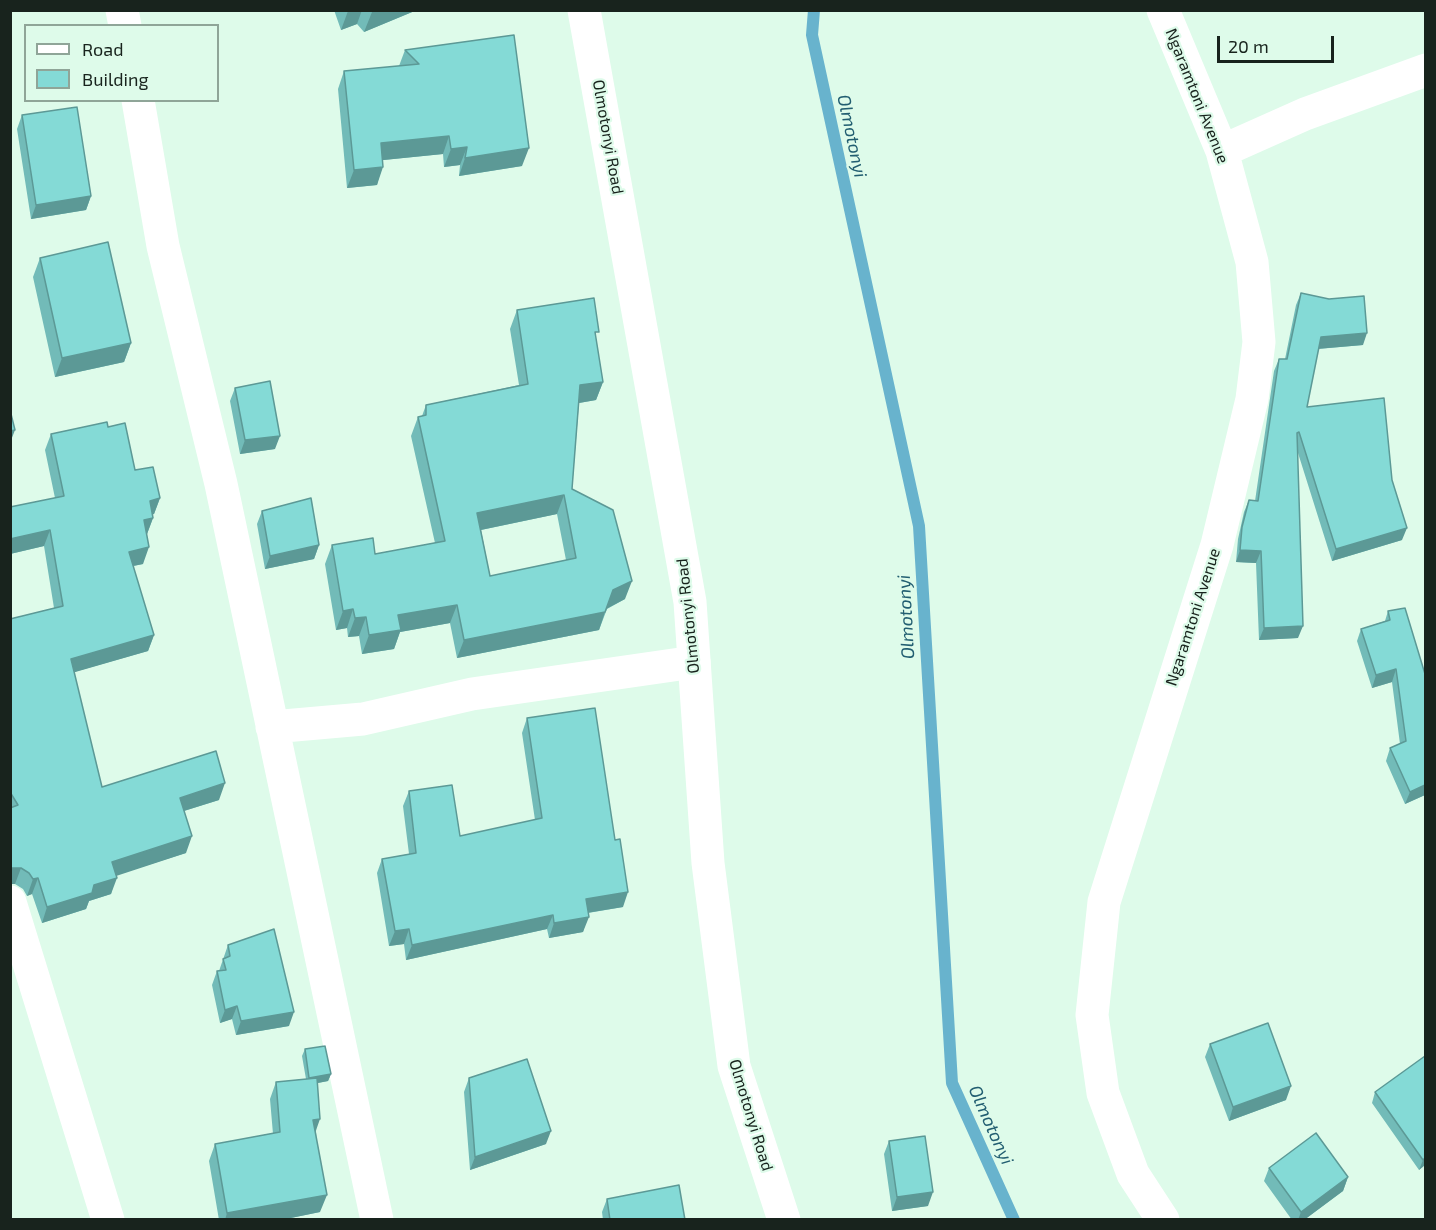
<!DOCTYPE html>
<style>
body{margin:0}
#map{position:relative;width:1436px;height:1230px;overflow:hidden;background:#defbea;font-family:"Exo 2",sans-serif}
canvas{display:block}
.frame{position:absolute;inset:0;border:12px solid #18231d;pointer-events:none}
.legend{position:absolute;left:24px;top:24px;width:195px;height:78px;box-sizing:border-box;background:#defbea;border:2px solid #8fa598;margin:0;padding:8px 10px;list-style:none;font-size:18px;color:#18231d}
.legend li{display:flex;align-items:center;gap:12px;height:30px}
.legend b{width:30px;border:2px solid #8fa598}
.scale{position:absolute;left:1217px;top:36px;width:117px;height:27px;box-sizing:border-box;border:3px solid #18231d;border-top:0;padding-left:8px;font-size:18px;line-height:21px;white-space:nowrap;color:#18231d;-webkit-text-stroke:4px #defbea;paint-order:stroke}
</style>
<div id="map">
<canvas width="1436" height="1230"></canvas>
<div class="frame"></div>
<ul class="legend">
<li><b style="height:8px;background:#fff"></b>Road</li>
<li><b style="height:16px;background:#84dad6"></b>Building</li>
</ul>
<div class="scale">20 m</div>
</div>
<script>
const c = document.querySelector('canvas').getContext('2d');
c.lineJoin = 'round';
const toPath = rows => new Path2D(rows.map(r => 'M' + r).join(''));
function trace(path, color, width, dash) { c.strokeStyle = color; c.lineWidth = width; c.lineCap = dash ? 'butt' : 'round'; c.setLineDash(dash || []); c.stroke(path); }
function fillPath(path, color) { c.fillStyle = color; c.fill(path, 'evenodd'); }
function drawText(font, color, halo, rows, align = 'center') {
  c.font = font + ' "Exo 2",sans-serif'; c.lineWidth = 4.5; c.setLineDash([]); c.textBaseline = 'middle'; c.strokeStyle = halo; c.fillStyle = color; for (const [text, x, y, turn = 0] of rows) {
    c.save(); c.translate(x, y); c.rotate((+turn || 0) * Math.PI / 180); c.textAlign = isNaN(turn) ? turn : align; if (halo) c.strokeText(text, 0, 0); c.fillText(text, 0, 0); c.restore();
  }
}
const stream = toPath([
 [814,10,812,35,919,526,952,1083,1014,1220]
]);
const minor = toPath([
 [122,10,125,26],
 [138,100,163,246,221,484,377,1220],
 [1222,151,1305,114,1426,70],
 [272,727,363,719,472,694,694,662],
 [10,902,108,1220],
 [1163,1220,1133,1174,1103,1093,1092,1015,1104,902,1217,545,1252,399,1259,342,1252,262,1222,151,1163,10]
]);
const tertiary = toPath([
 [584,10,690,602,708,863,734,1066,784,1220]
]);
const wall = toPath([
 [334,10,417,10,364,32,357,24,341,30],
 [405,50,522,166,459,176,460,165,444,167,443,154,383,160,377,185,347,188,338,89,344,71,399,66],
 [22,115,91,196,86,210,31,219,17,129],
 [40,258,131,343,124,362,55,377,33,277],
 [1301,293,1363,345,1318,349,1307,407,1392,480,1402,540,1332,561,1298,453,1298,638,1259,640,1256,563,1236,562,1238,539,1244,512,1249,500,1255,501,1274,371,1279,359,1285,359,1296,305],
 [517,310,596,340,603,382,596,400,579,403,572,489,625,599,607,609,599,630,457,658,450,623,400,632,394,649,362,654,359,636,348,637,347,628,336,630,325,564,332,545,375,554,435,543,411,436,418,417,422,416,426,405,519,385,510,329],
 [557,514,566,560,490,576,481,530],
 [235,388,275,449,240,454,230,401],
 [108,427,135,470,160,498,154,514,153,514,153,518,147,534,146,534,143,564,133,566,154,635,148,651,74,672,102,787,219,800,184,811,186,853,116,875,111,894,89,901,86,909,42,923,32,894,27,896,23,889,15,884,10,884,10,619,54,608,44,546,10,554,10,507,55,498,45,450,51,434],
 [262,511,319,545,314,559,265,569,257,524],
 [1388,611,1425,674,1425,795,1405,804,1386,761,1390,748,1400,744,1392,682,1372,688,1357,641,1361,629,1385,621],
 [527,718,623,907,588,913,583,932,549,938,547,929,406,960,404,944,389,946,377,873,382,859,409,854,403,806,409,791,460,836,535,820,522,733],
 [228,945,289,1026,236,1035,232,1019,220,1023,212,985,217,971,219,971],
 [1210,1044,1286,1100,1229,1121,1205,1057],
 [305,1049,331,1074,328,1081,318,1083,316,1132,320,1212,281,1220,219,1220,209,1161,215,1144,273,1134,270,1099,276,1082,306,1079,302,1056],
 [1425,1056,1425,1165,1419,1170,1372,1103,1375,1092],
 [469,1078,546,1144,470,1170,464,1092],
 [889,1141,928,1206,892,1211,884,1154],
 [1269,1168,1348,1177,1343,1191,1304,1220,1292,1220,1264,1181],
 [607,1199,685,1220,603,1220,602,1212]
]);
const shadedWall = toPath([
 [362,10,357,24,341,30,348,11],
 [376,10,417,10,364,32,372,12],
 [449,136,443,154,374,161,381,143],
 [467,147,460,165,444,167,451,149],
 [529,148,522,166,459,176,465,158],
 [383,167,377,185,347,188,354,170],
 [91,196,86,210,31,219,36,205],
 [1367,333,1363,345,1316,349,1321,337],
 [131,343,124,362,55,377,62,358],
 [603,382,596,400,573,404,580,385],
 [15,430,10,443,10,431],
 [280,436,275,449,240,454,245,440],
 [564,495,557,514,471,532,477,513],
 [160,498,154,514,144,517,150,501],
 [153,518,147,534,138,536,144,520],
 [1407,528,1402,540,1332,561,1336,549],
 [50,530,44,546,10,554,10,539],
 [319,545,314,559,265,569,270,556],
 [149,547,143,564,123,568,129,552],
 [1240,550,1261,551,1256,563,1236,562],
 [632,581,625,599,606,609,613,590],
 [457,605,450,623,400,632,394,649,362,654,369,635,398,615],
 [353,609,347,628,336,630,343,611],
 [605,612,599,630,457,658,464,640],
 [366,617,359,636,348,637,355,618],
 [1303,626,1298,638,1259,640,1264,628],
 [154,635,148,651,65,675,71,659],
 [1396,669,1392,682,1372,688,1376,675],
 [225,783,219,800,174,814,180,798],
 [1425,785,1425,795,1405,804,1410,792],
 [192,836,186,853,107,879,112,862],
 [10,868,21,868,15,884,10,884],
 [38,878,32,894,27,896,33,879],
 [117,878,111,894,89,901,86,909,42,923,47,907,94,885],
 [628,892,623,907,580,914,586,899],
 [553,915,547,929,406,960,412,945],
 [589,917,583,932,549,938,554,923],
 [409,929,404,944,389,946,395,931],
 [237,1006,232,1019,220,1023,225,1010],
 [294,1012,289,1026,236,1035,241,1021],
 [331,1074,328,1081,307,1085,309,1078],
 [1291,1086,1286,1100,1229,1121,1233,1107],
 [320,1119,314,1136,313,1120],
 [551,1131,546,1144,470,1170,475,1157],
 [1425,1158,1425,1165,1419,1170,1423,1160],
 [1348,1177,1343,1191,1304,1220,1298,1220,1301,1212],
 [933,1192,928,1206,892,1211,897,1197],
 [327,1195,320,1212,281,1220,225,1220,227,1213]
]);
const building = toPath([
 [514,35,529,148,465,158,467,147,451,149,449,136,381,143,383,167,354,170,344,71,419,64,405,50,514,35],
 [77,107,91,196,36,205,22,115,77,107],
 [108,242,131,343,62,358,40,258,108,242],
 [1301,293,1329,299,1364,296,1367,333,1321,337,1307,407,1384,398,1392,480,1407,528,1336,549,1299,432,1297,433,1303,626,1264,628,1261,551,1240,550,1242,527,1249,500,1258,501,1279,359,1287,359,1301,293],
 [594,298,599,332,595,332,603,382,580,385,572,489,613,510,632,581,613,590,605,612,464,640,457,605,398,615,401,630,369,635,366,617,355,618,353,609,343,611,332,545,373,538,375,554,445,541,418,417,426,415,426,405,528,384,517,310,594,298],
 [564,495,576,558,490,576,477,513,564,495],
 [270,381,280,436,245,440,235,388,270,381],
 [10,410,15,430,10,431,10,410],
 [107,422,108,427,125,423,135,470,153,467,160,498,150,501,153,518,144,520,149,547,129,552,154,635,71,659,102,787,216,751,225,783,180,798,192,836,112,862,117,878,94,885,92,893,47,907,38,878,33,879,29,873,21,868,10,868,10,808,18,805,10,792,10,619,63,606,50,530,10,539,10,507,64,496,51,434,107,422],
 [311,498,319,545,270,556,262,511,311,498],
 [1405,608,1425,674,1425,785,1410,792,1390,748,1406,741,1396,669,1376,675,1361,629,1390,620,1388,611,1405,608],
 [595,708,615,840,620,839,628,892,586,899,589,917,554,923,553,915,412,945,409,929,395,931,382,859,416,853,409,791,452,785,460,836,542,818,527,718,595,708],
 [274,929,294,1012,241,1021,237,1006,225,1010,217,971,226,970,223,959,230,956,228,945,274,929],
 [1268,1023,1291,1086,1233,1107,1210,1044,1268,1023],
 [325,1046,331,1074,309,1078,305,1049,325,1046],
 [1425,1056,1425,1158,1423,1160,1375,1092,1425,1056],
 [527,1059,551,1131,475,1157,469,1078,527,1059],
 [317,1078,320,1119,313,1120,327,1195,227,1213,215,1144,280,1132,276,1082,317,1078],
 [1316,1133,1348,1177,1301,1212,1269,1168,1316,1133],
 [925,1136,933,1192,897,1197,889,1141,925,1136],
 [679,1185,685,1220,610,1220,607,1199,679,1185]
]);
const streetNames = [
 ["Ngaramtoni Avenue",1197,96,68],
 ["Olmotonyi Road",608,137,80],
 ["Olmotonyi Road",688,616,-96],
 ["Ngaramtoni Avenue",1193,617,-72],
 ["Olmotonyi Road",751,1115,73]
];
const waterNames = [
 ["Olmotonyi",852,136,78],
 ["Olmotonyi",906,617,-93],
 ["Olmotonyi",991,1125,66]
];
trace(stream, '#68b3cd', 12);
trace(minor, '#fff', 33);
trace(tertiary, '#fff', 33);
fillPath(wall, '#72bbb8');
fillPath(shadedWall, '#5c9996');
fillPath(building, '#84dad6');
trace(building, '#5c9996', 1.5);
drawText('16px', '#18231d', '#defbea', streetNames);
drawText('italic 18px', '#225e71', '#defbea', waterNames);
</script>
